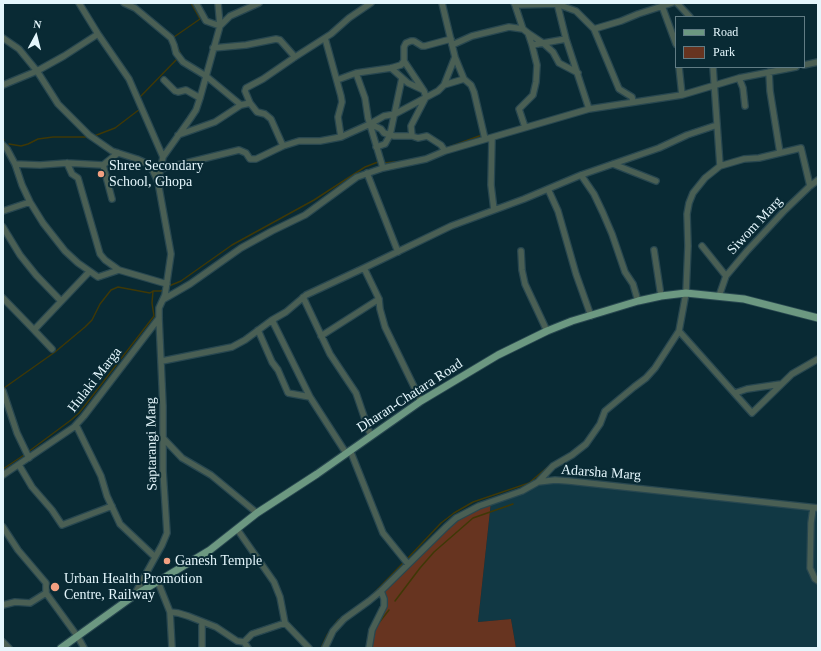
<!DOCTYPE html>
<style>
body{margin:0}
#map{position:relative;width:821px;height:651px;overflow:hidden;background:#092a34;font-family:Georgia,serif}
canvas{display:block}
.frame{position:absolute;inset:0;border:4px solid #e4f6fc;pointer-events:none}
.legend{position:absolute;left:675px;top:16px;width:130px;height:52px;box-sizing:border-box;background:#092a34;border:1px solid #617c84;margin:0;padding:5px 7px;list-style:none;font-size:12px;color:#e4f6fc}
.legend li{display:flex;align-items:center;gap:8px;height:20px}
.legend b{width:20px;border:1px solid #617c84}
.north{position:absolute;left:16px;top:16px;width:40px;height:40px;-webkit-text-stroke:3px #092a34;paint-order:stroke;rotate:7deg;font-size:11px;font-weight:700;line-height:16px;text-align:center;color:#e4f6fc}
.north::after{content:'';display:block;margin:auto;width:14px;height:18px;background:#e4f6fc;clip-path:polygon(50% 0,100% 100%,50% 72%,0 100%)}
</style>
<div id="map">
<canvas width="821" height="651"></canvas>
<div class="frame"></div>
<ul class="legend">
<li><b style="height:5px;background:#6c9881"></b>Road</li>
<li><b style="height:11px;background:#673420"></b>Park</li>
</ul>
<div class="north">N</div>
</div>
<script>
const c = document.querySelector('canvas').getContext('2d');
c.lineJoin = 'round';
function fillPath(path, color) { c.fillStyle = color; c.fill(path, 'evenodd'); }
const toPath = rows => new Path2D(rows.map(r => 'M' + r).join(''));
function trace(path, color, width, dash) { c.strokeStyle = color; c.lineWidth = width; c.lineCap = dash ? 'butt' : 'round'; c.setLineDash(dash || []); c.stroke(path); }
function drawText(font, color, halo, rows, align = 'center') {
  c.font = font + ' Georgia,serif'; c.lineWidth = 4; c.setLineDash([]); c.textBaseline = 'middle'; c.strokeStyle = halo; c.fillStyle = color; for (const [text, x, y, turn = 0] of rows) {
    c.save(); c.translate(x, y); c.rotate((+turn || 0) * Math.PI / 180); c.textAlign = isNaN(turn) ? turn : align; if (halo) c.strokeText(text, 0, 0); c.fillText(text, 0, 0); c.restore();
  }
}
const built = toPath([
 [555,480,818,508,818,648,516,648,511,619,478,622,491,502,538,482]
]);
const green = toPath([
 [491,502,478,622,511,619,516,648,369,648,372,630,384,606,381,591,446,527]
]);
const stream = toPath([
 [175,41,174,37,200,19,191,3],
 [177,46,181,55],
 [140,97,177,59],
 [94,136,115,128,140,109],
 [3,140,4,140],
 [9,144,21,146,28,144,38,139,53,137,88,137],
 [446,148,482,135],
 [383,163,405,161],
 [169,286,181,281,232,245,314,200,365,167,378,162],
 [4,388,55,352,85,327,92,320,100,304,111,290,118,287,150,293,153,291,161,291,164,289],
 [28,452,71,420,79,413,90,399,154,316,152,303,153,291],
 [3,469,24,455],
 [407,559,441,523,454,513,473,502,529,483,550,465],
 [373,594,403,563],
 [395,601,420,568,434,552,473,518,513,504],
 [378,624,389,610],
 [321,648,327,635,338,620,360,604]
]);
const minor = toPath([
 [79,3,98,34,129,79,163,157,158,182,171,254,165,295,159,308,159,318,163,406,163,471,167,533,162,545,133,597],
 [124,3,135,8,171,38,174,45,176,53,183,62,206,76,241,105],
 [196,3,206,21,220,26,230,16,259,3],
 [442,3,455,57,464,79,471,85,474,92,485,139],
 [514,3,515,5,557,4,576,11,594,29,619,89,632,97,633,102],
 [557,3,566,39,589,109],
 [677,3,690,17],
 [515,5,523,29,528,33,532,45,537,65,536,82,533,95,519,109,525,127],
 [662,6,676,44],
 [594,29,621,21,638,14,672,3],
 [528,33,543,43,553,52,559,63,578,73],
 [3,38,19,49,37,71,58,104,89,135,112,151,137,159,146,163,153,171,158,182],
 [325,38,341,96,342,102,338,117,341,137],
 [452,45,472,36,509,27,523,29],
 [532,45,566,39],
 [213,48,246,45,276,39,280,40,295,57],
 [404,61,424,91,426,97,411,126,412,136,418,138,427,136,441,145,445,151],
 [804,65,818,62],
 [679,67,682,95],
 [391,68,408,83,423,90],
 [769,72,770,91,780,153],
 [356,73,365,98,368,118,383,168],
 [739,78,743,88,745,106],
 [164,80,175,91,178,92,186,90,200,98],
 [337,80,356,73,391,68,401,65,404,61,404,47,406,43,411,41,414,41,422,46,425,46,451,39],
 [3,85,37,71,64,56,98,34],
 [444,85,464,79],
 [370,124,381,129,384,133,394,136,412,136],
 [178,135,215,122,241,105,250,103],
 [492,138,491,185,494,210],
 [3,145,7,149,15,164,22,185,30,202,43,223,65,251,78,263,98,277,119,270,167,284],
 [283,146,271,119,265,114,257,112,250,103,245,91,246,88,263,79,295,57,331,34,349,18,371,3],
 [376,147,385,144,390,135,402,78],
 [163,157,190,119,196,110,200,98,220,26,218,3],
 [67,163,72,174,78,178,100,254,105,260,119,270],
 [15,164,40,165,67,163,103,165,112,199],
 [613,164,656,181],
 [103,165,118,153],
 [720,166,744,159,759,158,801,148,810,186],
 [161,169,239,150,246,153,250,159,256,159,283,146,299,141,320,141,341,137,370,124,384,116,395,114,438,91,444,85,455,57],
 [367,173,398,252],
 [581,175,594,194,603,213,612,234,625,272,633,284,638,301],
 [548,189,558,211,576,274,591,316],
 [3,211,30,202],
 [3,227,20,255,36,275,61,301],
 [702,246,726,276],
 [654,250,661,296],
 [521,251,522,270,525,284,547,331],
 [364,268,379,299,380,309,385,327,421,401],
 [719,296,726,276,747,251,785,210,810,186,818,180],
 [303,297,330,354,356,393,369,431,371,436],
 [3,298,34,330,89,272],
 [164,299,190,284,241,248,272,231,305,215,357,177,383,168,426,159,445,151,589,109,682,95,739,78,796,67],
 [272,320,310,397],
 [34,330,52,349],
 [258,330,272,362,278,370,288,393,310,397,346,453],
 [679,331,752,413,792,374,818,359],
 [321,336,379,299],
 [162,361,232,347,245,340,272,320,286,312,306,295,364,268,451,226,524,199,581,175,659,148,687,135,717,125],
 [3,391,17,433,29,458],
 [735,393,747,389,781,384],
 [76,425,101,476,107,496,120,524,155,557],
 [163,438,182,458,211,475,257,513],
 [350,450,383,533,408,564],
 [19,465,32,487,52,510,62,525,112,506],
 [3,475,74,427,84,416,159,318],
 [538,482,553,466,572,455,586,444,600,424,605,411,634,387,646,378,655,368,679,331,686,293,688,246,687,214,689,203,693,193,705,178,720,166,713,67],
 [813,508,811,523,810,568,815,579,818,581],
 [3,527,18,550,46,583,46,593,78,637,84,648],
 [237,529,274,582,280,597,285,623,309,648],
 [158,582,170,612,172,648],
 [3,605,15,602,30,603,46,593],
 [170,612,178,613,188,616,216,627,237,641,244,642,248,648],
 [3,642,9,648],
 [244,642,252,634,285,623],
 [202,648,202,623],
 [325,648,333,631,344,619,369,601,381,591,446,527,456,518,479,506,522,491,538,482,555,480,569,481,818,508],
 [369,648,372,630,384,606,384,599,381,591]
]);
const major = toPath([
 [61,648,132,597,210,550,257,513,317,474,421,401,498,355,547,331,572,321,638,301,661,296,686,293,744,299,818,318]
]);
const markers = [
 [101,174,4,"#f2a081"],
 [167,561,4,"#f2a081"],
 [55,587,5,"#f2a081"]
];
const poiNames = [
 ["Shree Secondary",109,166],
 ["School, Ghopa",109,182],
 ["Ganesh Temple",175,561],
 ["Urban Health Promotion",64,579],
 ["Centre, Railway",64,595]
];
const streetNames = [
 ["Siwom Marg",755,226,-47],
 ["Hulaki Marga",95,380,-52],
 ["Dharan-Chatara Road",410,396,-33],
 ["Saptarangi Marg",152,444,-91],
 ["Adarsha Marg",601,473,4]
];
fillPath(built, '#113844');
fillPath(green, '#673420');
trace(stream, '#3f3806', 1.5);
trace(minor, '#284750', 8);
trace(major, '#284750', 9);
trace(minor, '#4a5f54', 5.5);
trace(major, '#6c9881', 7);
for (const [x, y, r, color] of markers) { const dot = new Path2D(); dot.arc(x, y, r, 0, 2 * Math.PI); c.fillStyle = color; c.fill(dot); trace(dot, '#092a34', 1.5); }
drawText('14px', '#e4f6fc', '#092a34', poiNames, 'left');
drawText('14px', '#e4f6fc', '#092a34', streetNames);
</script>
